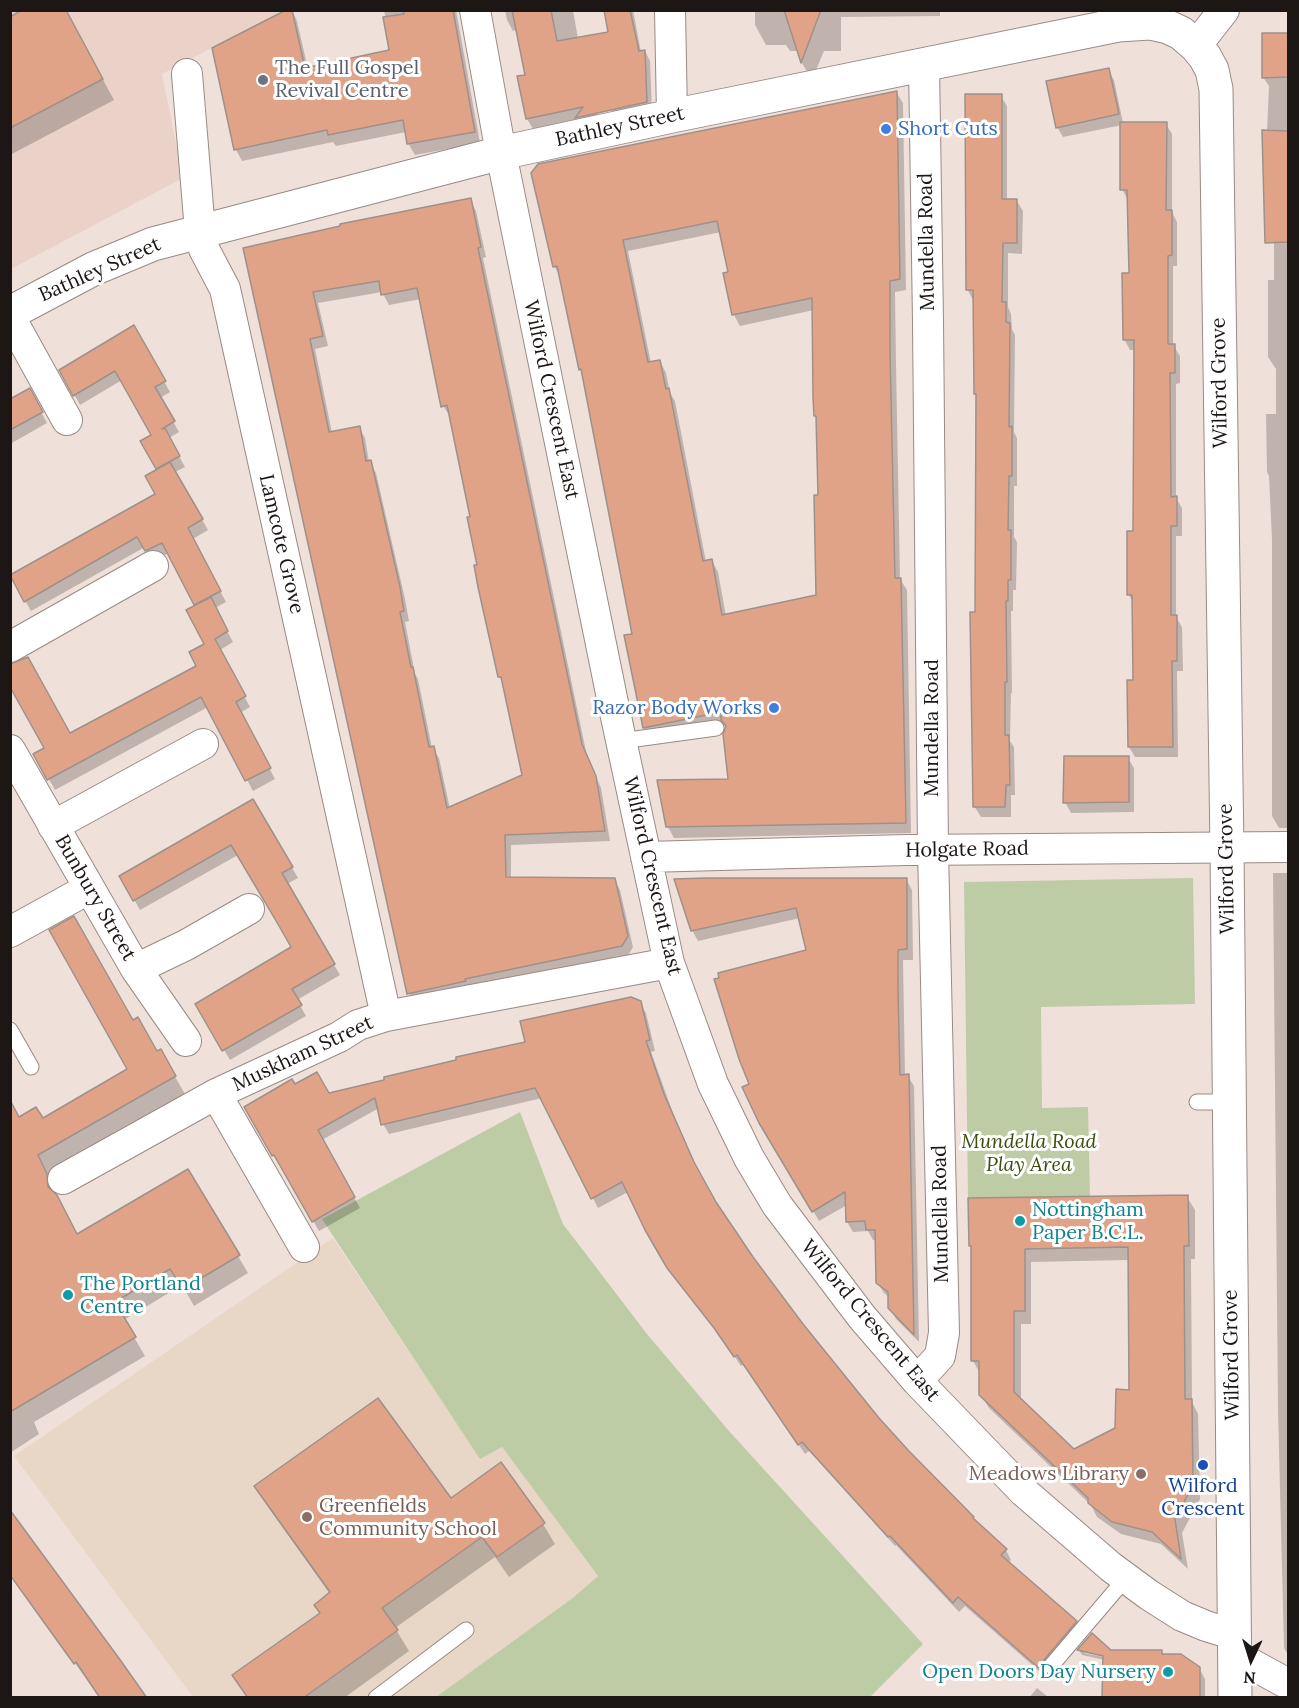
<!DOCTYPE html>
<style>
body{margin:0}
#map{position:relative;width:1299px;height:1708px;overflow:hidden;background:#f0e0da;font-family:Lora,serif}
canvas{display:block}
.frame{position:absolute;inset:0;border:12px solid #1c1614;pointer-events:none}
.north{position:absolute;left:1221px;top:1630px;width:60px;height:60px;-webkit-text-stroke:4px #fff;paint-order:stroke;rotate:184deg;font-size:16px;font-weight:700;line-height:24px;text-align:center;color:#1c1614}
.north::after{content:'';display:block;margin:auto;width:21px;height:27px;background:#1c1614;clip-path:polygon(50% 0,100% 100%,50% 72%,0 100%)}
</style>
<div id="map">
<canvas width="1299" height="1708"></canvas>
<div class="frame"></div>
<div class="north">N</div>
</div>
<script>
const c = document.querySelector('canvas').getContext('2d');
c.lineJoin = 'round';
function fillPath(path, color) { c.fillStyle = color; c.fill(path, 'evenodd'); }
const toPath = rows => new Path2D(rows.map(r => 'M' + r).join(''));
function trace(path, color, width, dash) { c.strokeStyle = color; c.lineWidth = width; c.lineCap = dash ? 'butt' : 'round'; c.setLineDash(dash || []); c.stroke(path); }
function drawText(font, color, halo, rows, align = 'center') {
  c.font = font + ' Lora,serif'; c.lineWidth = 6; c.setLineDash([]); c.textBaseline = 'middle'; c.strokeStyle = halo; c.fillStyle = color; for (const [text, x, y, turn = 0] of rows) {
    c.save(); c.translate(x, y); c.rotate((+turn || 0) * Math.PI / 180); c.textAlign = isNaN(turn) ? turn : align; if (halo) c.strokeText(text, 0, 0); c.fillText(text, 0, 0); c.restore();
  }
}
const built = toPath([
 [11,11,282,11,162,74,183,178,11,269]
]);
const education = toPath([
 [333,1238,480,1458,502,1447,598,1576,574,1597,436,1697,193,1697,14,1456]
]);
const green = toPath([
 [1193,878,1195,1004,1041,1007,1042,1108,1088,1107,1090,1197,968,1198,964,882],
 [520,1112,563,1224,647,1334,729,1431,923,1644,870,1697,436,1697,574,1597,598,1576,502,1447,480,1459,322,1219]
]);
const shadow = toPath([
 [65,10,114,100,10,155,10,18],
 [292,10,297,21,308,69,391,51,384,10,456,10,480,143,415,155,408,143,406,132,336,146,333,142,242,161,236,150,214,49],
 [505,10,573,10,589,102,596,110,599,124,533,129,527,119,519,77,527,76,517,30,513,31,507,20],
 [612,10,633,10,641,52,645,51,650,61,652,112,617,120,612,110],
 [755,10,940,10,940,16,841,17,841,51,824,51,812,80,802,63,799,51,790,51,786,45,766,45,755,25],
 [1263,34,1288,34,1288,828,1279,828,1272,816,1272,540,1269,476,1267,472,1266,414,1276,414,1276,369,1268,357,1268,280,1274,280,1274,236,1267,132,1269,86,1263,77],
 [1108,70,1114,80,1123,123,1166,124,1172,134,1172,212,1177,222,1177,266,1173,266,1173,345,1180,356,1180,383,1176,384,1176,498,1182,508,1182,536,1176,536,1176,617,1182,627,1183,671,1177,671,1178,757,1135,757,1129,747,1135,681,1134,604,1129,595,1135,532,1136,350,1130,350,1124,339,1130,274,1128,200,1122,189,1122,125,1063,137,1057,127],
 [896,92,903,103,906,290,895,292,896,365,900,579,907,590,911,833,674,838,668,827,730,780,727,727,725,723,651,739,644,728,633,635,584,376,580,369,561,278,554,266],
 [721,232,730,273,734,315,740,326,814,310,819,496,817,597,726,616,718,572,712,561,706,562,675,401,670,393,666,373,660,361,651,363,628,251],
 [1001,96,1007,106,1007,201,1017,201,1023,211,1022,254,1008,253,1008,307,1011,314,1012,329,1015,335,1014,432,1017,438,1017,486,1014,486,1014,537,1017,542,1016,590,1013,590,1013,611,1011,611,1012,693,1011,693,1010,741,1014,747,1015,795,1011,795,1011,817,981,817,974,806,977,396,975,393,973,300,967,289],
 [470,200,476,211,486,257,483,258,587,756,601,788,610,841,511,845,511,878,614,879,620,890,633,947,628,956,415,1003,409,993,245,249],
 [382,292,389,305,421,299,443,406,450,416,472,518,500,677,504,685,524,775,450,809,439,758,432,748,418,679,415,674,405,622,409,621,405,599,376,473,369,462,365,438,359,427,332,433,315,349,328,346,318,303],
 [134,327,170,392,160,398,179,432,169,438,185,467,175,472,208,530,193,539,226,602,215,608,233,642,220,650,250,707,240,713,275,779,253,791,208,707,55,790,35,754,198,666,206,645,197,606,169,553,152,560,145,547,31,611,11,576,157,494,158,470,142,442,153,435,122,380,80,405,61,370],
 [29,390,47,423,10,444,10,400],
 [1128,758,1134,768,1134,812,1071,813,1065,802],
 [253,801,298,878,287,884,340,975,297,1000,306,1016,230,1060,197,1004,293,948,238,855,140,910,121,876],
 [1273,873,1288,873,1288,1655,1284,1648,1278,1410],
 [906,879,912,890,913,960,903,960,905,1076,908,1076,914,1086,919,1342,896,1319,890,1308,890,1298,884,1293,877,1282,876,1240,873,1240,868,1231,853,1232,847,1222,847,1205,819,1221,761,1122,751,1085,808,951,800,918,698,941,692,930],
 [639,1003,646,1013,655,1051,651,1052,678,1127,698,1172,739,1240,802,1325,906,1451,973,1518,976,1523,1006,1550,1011,1560,1008,1563,1076,1622,1082,1632,1049,1670,1047,1678,965,1606,959,1612,896,1545,895,1546,809,1451,805,1454,744,1364,741,1366,722,1338,675,1278,646,1230,628,1192,598,1208,542,1098,389,1134,383,1124,379,1108,322,1140,360,1208,319,1231,281,1164,279,1165,246,1108,294,1086,328,1095,526,1043],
 [133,1022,157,1053,160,1051,185,1094,47,1174,57,1197,77,1236,188,1171,248,1273,194,1306,182,1285,124,1320,145,1356,34,1422,39,1434,10,1453,10,1214,42,1120,129,1069],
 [1187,1197,1195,1210,1195,1259,1191,1259,1192,1402,1198,1414,1200,1499,1182,1533,1188,1569,1161,1544,1121,1534,1097,1517,1091,1505,989,1408,981,1395,981,1375,973,1361,972,1250,970,1245],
 [1129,1260,1130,1391,1117,1429,1074,1451,1021,1400,1021,1324,1031,1324,1031,1262],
 [256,1487,543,1524,555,1544,509,1577,495,1557,395,1628,409,1651,344,1698,247,1698,234,1676,321,1614,330,1594,268,1507],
 [10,1510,40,1552,100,1698,10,1573],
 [1079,1650,1085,1650,1084,1653,1122,1661,1123,1664,1082,1655],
 [1161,1651,1163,1655,1199,1668,1205,1679,1205,1698,1130,1698],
 [1037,1688,1049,1698,1029,1698]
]);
const building = toPath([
 [22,10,66,10,103,79,10,128,10,17,22,10],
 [286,10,292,10,305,68,389,50,383,17,404,14,403,10,453,10,475,132,407,144,403,120,328,135,327,130,234,150,212,48,286,10],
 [512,10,551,10,557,41,608,32,604,10,630,10,639,51,645,50,647,102,575,118,583,107,526,119,517,76,525,75,512,10],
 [784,10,821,10,801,63,784,10],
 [1262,33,1288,33,1288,77,1262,78,1262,33],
 [1109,68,1119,114,1056,128,1046,81,1109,68],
 [897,91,900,279,890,281,890,353,895,578,901,578,906,823,666,827,657,780,728,779,723,734,726,726,721,720,721,712,643,728,624,635,632,634,581,369,579,370,557,266,553,267,531,173,538,164,897,91],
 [717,221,728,272,723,273,732,315,812,298,813,398,814,416,816,416,817,457,818,495,814,495,816,595,722,615,712,559,703,561,669,388,666,389,660,360,648,362,623,240,717,221],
 [965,94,1002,94,1002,199,1017,199,1017,243,1003,243,1002,302,1006,302,1006,322,1010,323,1009,427,1012,426,1012,476,1009,476,1008,530,1011,530,1011,580,1008,580,1008,601,1006,601,1007,682,1005,682,1005,735,1009,735,1010,785,1006,785,1005,807,973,807,970,612,975,612,976,394,974,394,973,290,966,290,965,94],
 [1120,122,1167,122,1166,210,1172,210,1172,255,1168,256,1168,344,1175,344,1175,373,1170,373,1171,497,1177,496,1177,526,1171,526,1171,615,1177,615,1177,661,1172,661,1173,747,1128,747,1127,680,1133,680,1132,595,1127,595,1127,531,1133,531,1134,340,1123,340,1122,273,1129,273,1128,232,1127,190,1120,190,1120,122],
 [1262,130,1288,131,1288,242,1265,243,1262,130],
 [471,198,481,247,478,248,582,744,596,776,605,831,505,835,506,877,615,878,628,936,622,946,465,979,466,981,407,994,243,248,340,226,340,224,471,198],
 [379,281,381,295,417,288,441,407,447,405,470,517,467,517,477,565,474,565,478,587,498,677,501,677,522,775,447,808,434,746,429,747,413,667,411,667,400,612,404,611,400,587,371,460,366,461,360,426,329,432,310,339,323,336,313,292,379,281],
 [134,325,166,381,155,387,175,421,162,429,165,428,180,456,156,469,140,441,151,435,115,371,73,396,59,370,134,325],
 [30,388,43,412,10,430,10,399,30,388],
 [170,462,203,519,188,528,221,591,194,605,162,543,145,551,137,537,24,602,10,575,155,494,145,476,170,462],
 [211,597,228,631,215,639,246,696,236,702,271,768,245,781,201,697,47,780,33,754,44,748,10,687,10,664,28,657,70,733,196,666,189,652,204,644,186,610,211,597],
 [1064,756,1129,756,1129,802,1063,803,1064,756],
 [253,799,293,867,282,873,335,964,292,989,302,1005,222,1051,195,1004,291,947,275,919,231,845,133,901,119,876,253,799],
 [706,878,907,878,907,949,898,950,898,993,900,1075,909,1074,914,1335,888,1308,888,1292,876,1283,875,1230,866,1230,865,1221,846,1222,845,1192,812,1212,759,1123,742,1087,749,1084,739,1059,714,979,719,978,718,973,806,950,796,908,691,931,674,879,706,878],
 [74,916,133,1020,138,1017,157,1051,161,1049,176,1076,38,1155,47,1174,48,1187,57,1195,77,1234,188,1169,240,1255,183,1289,170,1269,115,1302,136,1337,10,1412,10,1100,19,1117,36,1107,43,1118,127,1069,49,930,74,916],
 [631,997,641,1001,650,1040,646,1041,664,1094,694,1162,716,1202,753,1257,803,1324,879,1418,908,1450,974,1517,973,1518,1007,1549,1001,1555,1077,1621,1044,1660,1041,1670,958,1597,953,1603,890,1536,888,1537,802,1442,798,1445,737,1355,734,1357,714,1328,667,1268,645,1230,622,1182,591,1199,535,1088,381,1125,375,1098,318,1130,355,1197,312,1222,274,1155,272,1156,244,1107,292,1079,295,1084,317,1072,329,1093,384,1080,384,1077,456,1060,456,1057,525,1042,520,1021,631,997],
 [1188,1195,1189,1246,1184,1246,1185,1399,1192,1399,1193,1485,1175,1519,1181,1559,1152,1532,1112,1522,1088,1503,1088,1498,979,1395,979,1361,971,1361,971,1246,969,1246,968,1198,1188,1195],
 [1128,1247,1129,1390,1116,1389,1115,1428,1074,1449,1014,1392,1014,1311,1025,1311,1025,1249,1128,1247],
 [378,1398,451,1498,501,1462,545,1523,497,1557,482,1537,382,1608,398,1630,303,1698,248,1698,232,1675,320,1613,314,1605,330,1592,254,1486,378,1398],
 [10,1510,121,1661,147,1698,100,1698,76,1662,74,1664,10,1575,10,1510],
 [1092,1633,1111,1650,1162,1650,1162,1654,1181,1654,1200,1667,1200,1698,1102,1698,1103,1656,1077,1650,1092,1633]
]);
const lane = toPath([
 [621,741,716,728],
 [10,1030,31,1067],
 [1197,1102,1229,1102],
 [1051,1666,1126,1578],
 [376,1698,466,1630]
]);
const street = toPath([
 [475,10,501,153,613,703,669,963,713,1084,749,1158,777,1205,862,1317,917,1381,1024,1492,1111,1567,1149,1595,1182,1616,1206,1626,1235,1635],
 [670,10,672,116],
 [1196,46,1224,10],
 [187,74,200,231,204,249,225,289,386,1016],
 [10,317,67,420],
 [10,647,153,566],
 [10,750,136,969,186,1041],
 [53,826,203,744],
 [646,857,906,850,1288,847],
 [10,932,88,889],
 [136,969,186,945,249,909],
 [216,1094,304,1247],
 [63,1179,216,1094,339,1037,358,1025,386,1016,669,963],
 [917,1381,940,1356,944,1333,933,850,928,321,924,65],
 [1235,1655,1288,1684]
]);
const secondary = toPath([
 [10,313,93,269,153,244,501,153,672,116,1118,25,1150,23,1168,27,1181,33,1196,46,1205,57,1212,70,1216,89,1227,849,1235,1698]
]);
const markers = [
 [263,80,6,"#6b7280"],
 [886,129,6,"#3f7fe0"],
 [774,708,6,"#3f7fe0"],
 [1020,1221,6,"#0f9aa8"],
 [68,1295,6,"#0f9aa8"],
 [1203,1465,6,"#1a4fb4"],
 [1141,1474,6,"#8d6e63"],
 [307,1517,6,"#8d6e63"],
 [1168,1672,6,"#0f9aa8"]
];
const worshipNames = [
 ["The Full Gospel",275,68],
 ["Revival Centre",275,91]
];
const streetNames = [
 ["Bathley Street",620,127,-12],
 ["Mundella Road",927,242,-91],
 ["Bathley Street",100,270,-24],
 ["Wilford Grove",1220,383,-91],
 ["Wilford Crescent East",551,400,78],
 ["Lamcote Grove",281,544,77],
 ["Mundella Road",932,728,-90],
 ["Holgate Road",967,850,-1],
 ["Wilford Grove",1227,869,-91],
 ["Wilford Crescent East",652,876,77],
 ["Bunbury Street",95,898,60],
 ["Muskham Street",303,1054,-25],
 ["Mundella Road",941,1214,-91],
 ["Wilford Crescent East",870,1321,50],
 ["Wilford Grove",1232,1355,-91]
];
const shopNames = [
 ["Short Cuts",898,129],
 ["Razor Body Works",762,708,"right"]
];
const parkNames = [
 ["Mundella Road",1029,1142],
 ["Play Area",1029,1165]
];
const cultureNames = [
 ["Nottingham",1032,1210],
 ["Paper B.C.L.",1032,1233],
 ["The Portland",80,1284],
 ["Centre",80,1307],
 ["Open Doors Day Nursery",1156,1672,"right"]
];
const educationNames = [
 ["Meadows Library",1129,1474],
 ["Greenfields",319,1506,"left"],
 ["Community School",319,1529,"left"]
];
const transitNames = [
 ["Wilford",1203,1486],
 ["Crescent",1203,1509]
];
fillPath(built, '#ead2c8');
fillPath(education, '#e8d7c6');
fillPath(green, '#becca5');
fillPath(shadow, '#0003');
fillPath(building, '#e1a388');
trace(building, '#9e908a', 1.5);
trace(lane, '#988a84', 17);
trace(street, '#988a84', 32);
trace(secondary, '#988a84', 35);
trace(lane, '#fff', 15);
trace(street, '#fff', 30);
trace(secondary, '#fff', 33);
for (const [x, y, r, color] of markers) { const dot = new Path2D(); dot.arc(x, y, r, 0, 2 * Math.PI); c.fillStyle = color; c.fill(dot); trace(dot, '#fff', 2); }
drawText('20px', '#5b616d', '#fff', worshipNames, 'left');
drawText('20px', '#1c1614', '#fff', streetNames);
drawText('20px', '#366cbe', '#fff', shopNames, 'left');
drawText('italic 20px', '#3c4e0c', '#fff', parkNames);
drawText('20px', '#0d838f', '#fff', cultureNames, 'left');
drawText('20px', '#785e54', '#fff', educationNames, 'right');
drawText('20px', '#164399', '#fff', transitNames);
</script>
